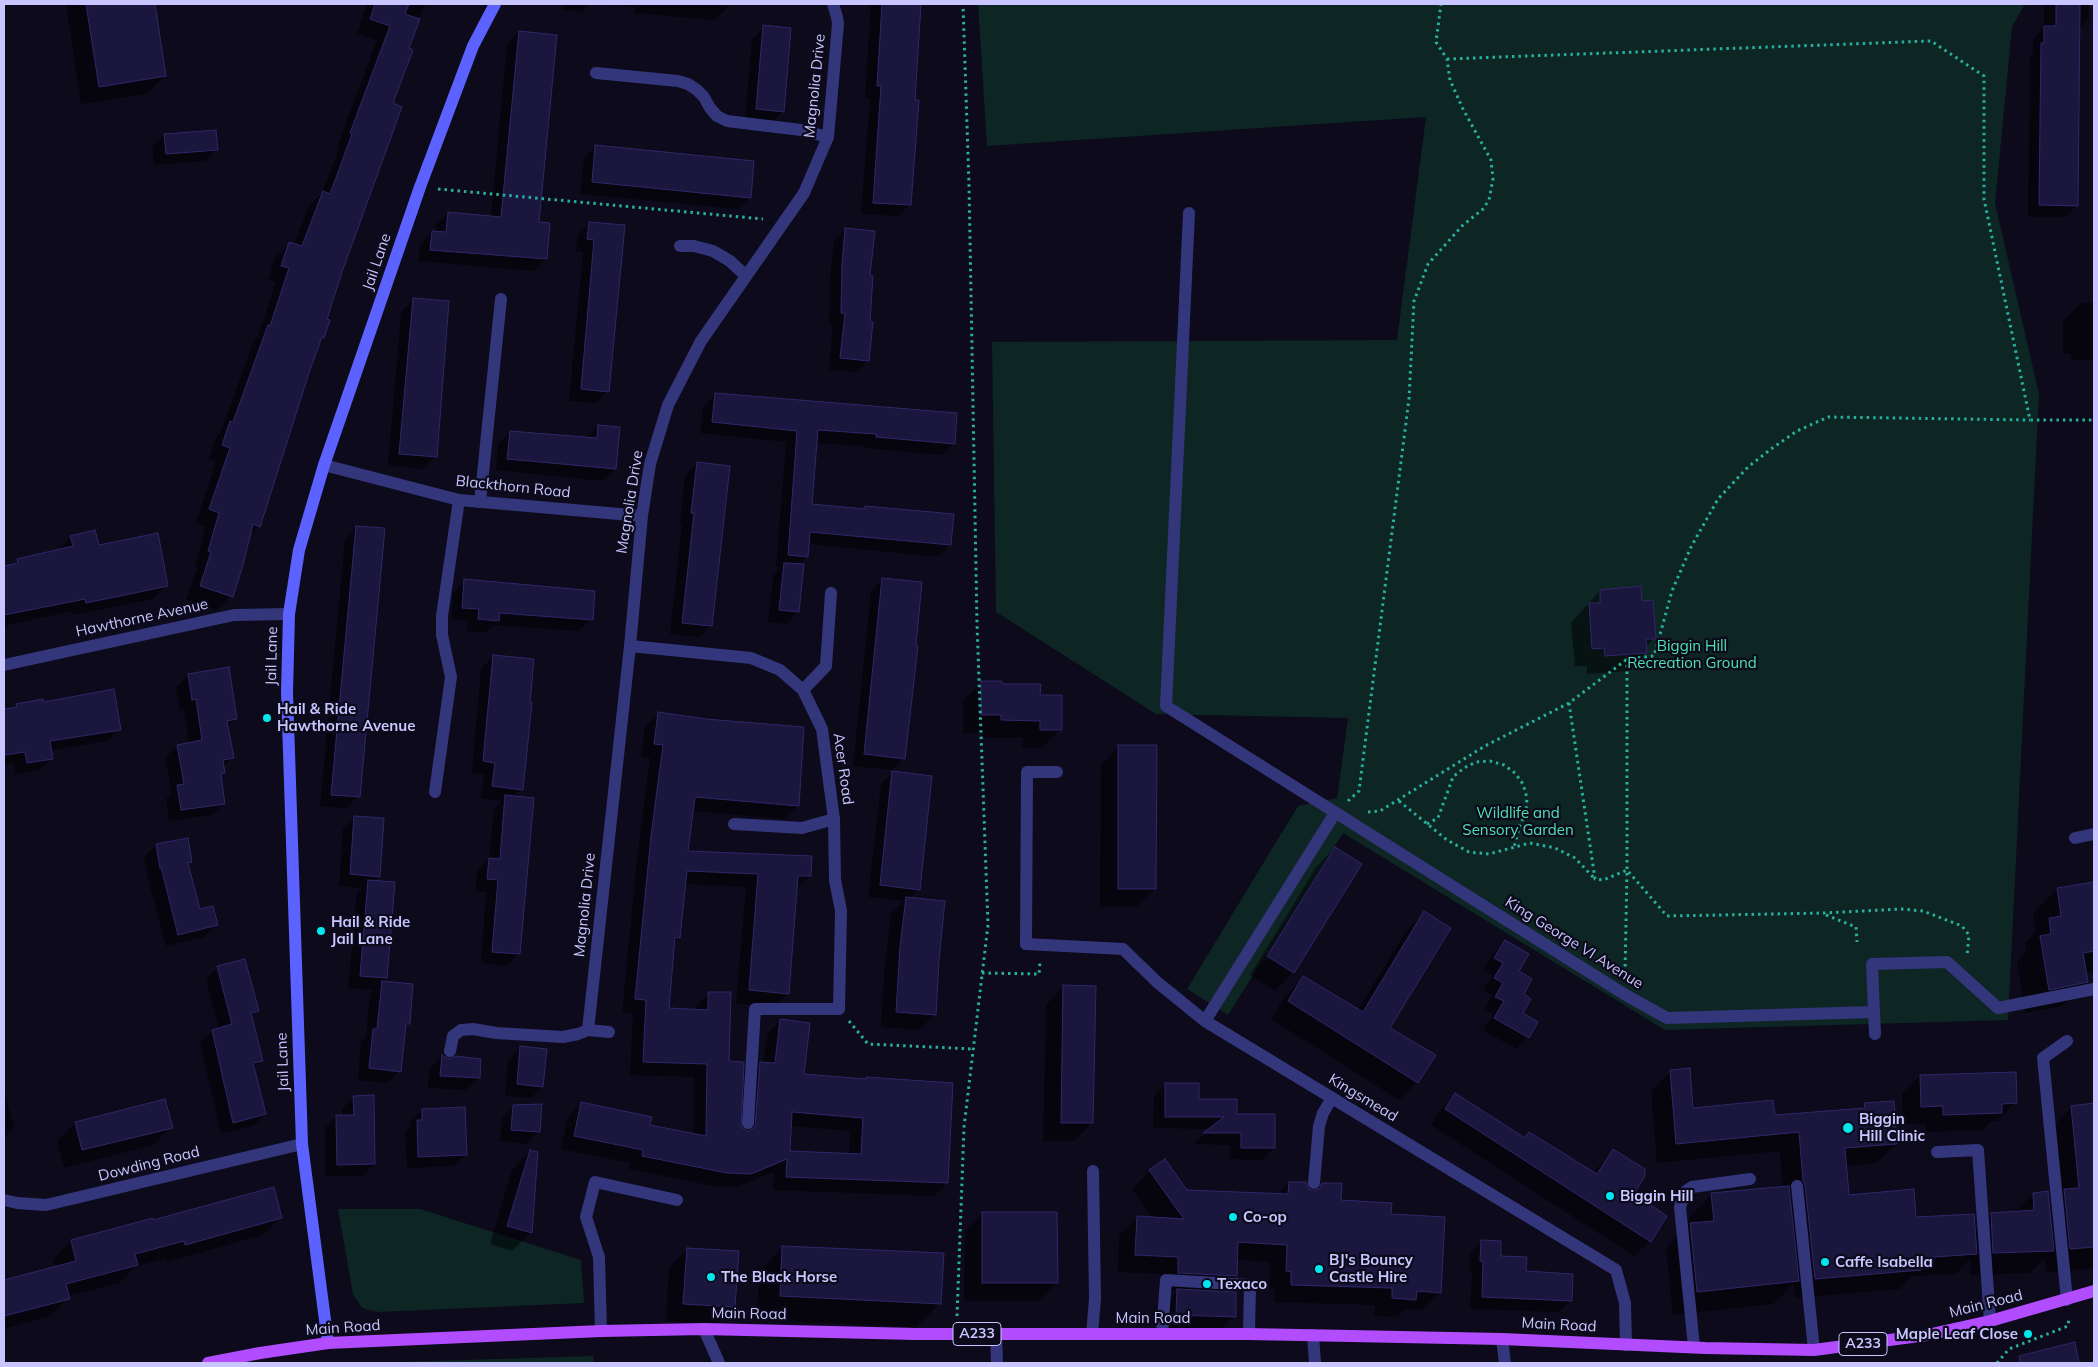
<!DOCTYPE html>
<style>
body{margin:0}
#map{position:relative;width:2098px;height:1367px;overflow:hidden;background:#0c0a1b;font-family:Mulish,sans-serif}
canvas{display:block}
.frame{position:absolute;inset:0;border:5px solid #c8c5ff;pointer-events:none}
</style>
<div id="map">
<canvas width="2098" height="1367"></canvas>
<div class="frame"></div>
</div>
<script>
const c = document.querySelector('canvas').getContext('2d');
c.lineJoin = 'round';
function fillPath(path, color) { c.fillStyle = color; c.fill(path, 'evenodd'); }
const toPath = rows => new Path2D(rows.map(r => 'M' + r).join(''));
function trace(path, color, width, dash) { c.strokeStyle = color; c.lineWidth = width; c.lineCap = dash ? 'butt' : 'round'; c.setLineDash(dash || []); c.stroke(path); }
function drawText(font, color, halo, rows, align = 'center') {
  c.font = font + ' Mulish,sans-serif'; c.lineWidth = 4.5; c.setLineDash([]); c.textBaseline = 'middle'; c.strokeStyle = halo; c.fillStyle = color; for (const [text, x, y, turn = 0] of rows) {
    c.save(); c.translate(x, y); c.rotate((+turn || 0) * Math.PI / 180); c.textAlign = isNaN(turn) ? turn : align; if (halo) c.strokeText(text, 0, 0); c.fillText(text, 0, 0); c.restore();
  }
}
const green = toPath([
 [978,4,2025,4,2012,27,1995,203,2039,394,2008,1020,1665,1030,1343,833,1228,1015,1187,989,1298,806,1337,798,1348,718,1156,714,996,612,992,342,1397,340,1426,117,987,146],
 [338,1209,420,1209,581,1260,584,1303,378,1312,362,1308,353,1294],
 [593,1356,594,1363,365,1363]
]);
const shadow = toPath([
 [66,4,153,4,165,76,147,94,81,104],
 [367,4,427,4,423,8,407,49,325,320,322,337,319,340,259,526,248,536,231,596,217,610,186,600,198,565,195,565,206,527,196,523,216,462,209,459,216,437,221,432,254,340,258,337,276,282,268,280,275,258,289,244,294,245,309,206,322,193,339,148,337,147,377,40,357,33],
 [564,4,589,4,581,12,563,10],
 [595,4,727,4,727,8,715,20,634,13,635,7],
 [871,4,919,4,910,204,898,216,861,214,870,98,865,98],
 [2044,4,2089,4,2088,20,2078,30,2077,205,2065,217,2028,217,2030,56,2033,53,2033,40,2044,28],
 [764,27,783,111,771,123,745,121,752,39],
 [519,32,537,223,546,259,534,271,419,261,420,244,432,232,436,233,436,225,448,213,491,217,507,44],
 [164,135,217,149,205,161,154,165,152,147],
 [596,146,750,197,738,209,580,194,584,158],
 [590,223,623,226,608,391,596,403,569,401,583,252,576,251,578,235],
 [846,229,869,277,868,360,856,372,829,370,833,324,829,324,830,278,834,241],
 [413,300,435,457,423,469,388,465,401,312],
 [2081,303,2094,303,2094,360,2071,360,2071,354,2063,354,2063,321],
 [715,395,954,443,942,455,864,448,864,446,816,443,811,505,864,510,866,508,953,515,950,545,938,557,808,544,807,556,798,565,798,612,786,624,768,622,773,576,781,567,776,567,786,442,700,433,703,407],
 [598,426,615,469,603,481,496,470,498,444,510,432,586,438],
 [697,463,711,625,699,637,670,634,682,524,680,524,685,475],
 [357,527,358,796,346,808,320,806,345,539],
 [71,537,98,546,167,585,153,599,73,615,72,611,4,626,4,568,12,566,18,560,58,550],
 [883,579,904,758,892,770,853,766,871,591],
 [465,581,591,619,579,631,493,625,486,632,467,631,468,620,451,619,453,593],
 [1600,591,1641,602,1654,638,1646,647,1646,653,1628,671,1587,674,1587,666,1575,666,1571,623],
 [493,657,521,789,513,797,518,954,506,966,481,963,486,892,476,891,477,871,489,859,494,809,502,801,481,798,484,774,472,773,481,669],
 [188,675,236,719,227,728,232,758,223,767,224,773,220,777,224,803,212,815,169,821,166,799,172,793,165,758,177,746,189,744,184,710,180,711,176,687],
 [982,682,1039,696,1060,729,1042,748,1022,747,1023,738,984,738,983,733,963,733,963,700],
 [43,704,119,729,107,741,51,750,52,758,40,770,15,775,13,763,4,765,4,710,13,709,17,705],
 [659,714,798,805,784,819,692,811,687,852,810,876,796,889,788,993,774,1007,736,1004,746,887,685,884,679,937,673,943,668,1009,695,1010,695,1007,709,993,728,1062,740,1128,743,1130,747,1077,760,1064,763,1064,767,1034,780,1021,802,1075,864,1081,866,1078,947,1183,934,1196,773,1190,774,1172,736,1187,713,1186,629,1169,630,1163,561,1149,568,1117,581,1103,648,1126,693,1135,694,1077,630,1075,633,1013,622,1013,638,850,650,758,641,757,645,727],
 [790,1126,850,1131,849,1155,789,1152],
 [1119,746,1155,889,1136,907,1100,907,1101,765],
 [893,772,919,889,909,899,934,1015,919,1030,881,1027,885,963,891,914,904,901,868,897,881,784],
 [355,817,378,876,373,881,386,978,381,982,412,985,409,1024,404,1028,399,1071,387,1083,358,1080,361,1042,366,1037,370,994,375,990,348,988,357,893,362,888,339,886,343,829],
 [187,840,191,862,187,865,199,910,216,925,204,937,166,946,148,879,144,857,156,845],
 [1335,848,1293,972,1275,991,1250,975,1317,866],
 [1321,868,1324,868,1265,962,1263,961],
 [2094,883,2094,971,2085,972,2087,982,2062,1006,2025,1013,2017,961,2026,951,2025,943,2036,932,2033,913,2057,889],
 [1424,913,1388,1028,1417,1082,1399,1100,1271,1019,1285,996,1303,978,1358,1010,1406,931],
 [1505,942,1522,995,1521,1014,1528,1037,1516,1049,1483,1030,1493,1014,1484,1009,1492,995,1483,990,1492,975,1483,970,1493,954],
 [218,967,257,1010,251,1017,261,1061,253,1069,265,1114,253,1126,221,1134,200,1043,212,1031,219,1029,206,979],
 [1064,986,1092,1123,1074,1141,1043,1141,1046,1005],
 [520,1048,543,1086,531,1098,505,1096,508,1060],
 [442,1056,449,1060,478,1078,466,1090,428,1088,430,1068],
 [1671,1071,1692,1109,1774,1116,1860,1109,1865,1105,1896,1144,1876,1163,1846,1166,1848,1196,1915,1219,1974,1231,1991,1214,2015,1212,2033,1194,2048,1207,2055,1201,2048,1131,2072,1107,2094,1104,2094,1268,2046,1273,2045,1258,2030,1273,1971,1275,1970,1259,1956,1274,1912,1276,1900,1289,1795,1298,1794,1284,1773,1304,1673,1315,1666,1248,1688,1226,1688,1219,1712,1194,1782,1188,1780,1151,1657,1163,1651,1091],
 [1920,1076,2015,1103,1997,1121,1992,1121,1983,1130,1926,1132,1925,1124,1903,1124,1902,1094],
 [1166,1084,1198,1100,1236,1115,1274,1148,1262,1160,1230,1159,1230,1145,1193,1144,1210,1129,1153,1128,1154,1096],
 [4,1091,14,1127,4,1138],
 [1455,1095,1524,1139,1529,1134,1593,1173,1614,1150,1650,1241,1634,1256,1431,1125,1440,1110],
 [354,1097,374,1164,362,1176,325,1176,325,1128,337,1116,342,1116,342,1109],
 [514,1106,538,1132,526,1144,500,1141,502,1118],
 [422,1110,466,1154,454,1166,407,1168,405,1133,410,1128,410,1122],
 [75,1123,171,1127,153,1145,64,1168,57,1141],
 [530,1152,537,1153,530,1233,512,1251,490,1244,512,1170],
 [1150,1171,1187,1191,1278,1194,1289,1183,1315,1192,1323,1184,1340,1201,1390,1215,1440,1292,1422,1310,1405,1309,1397,1317,1374,1316,1375,1305,1274,1302,1274,1289,1269,1289,1270,1262,1236,1260,1236,1276,1219,1293,1234,1316,1216,1334,1158,1332,1159,1308,1177,1291,1160,1290,1161,1274,1118,1272,1119,1235,1137,1218,1154,1219,1132,1189],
 [983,1213,1057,1283,1039,1301,964,1301,965,1231],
 [281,1217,263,1235,167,1262,166,1258,135,1267,119,1283,68,1296,68,1298,50,1316,4,1329,4,1282,56,1268,53,1260,71,1241,153,1222],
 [1482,1242,1500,1257,1571,1300,1559,1312,1470,1309,1472,1272,1469,1272,1470,1254],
 [783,1247,940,1303,916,1327,757,1320,759,1271],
 [688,1249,734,1306,716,1325,666,1321,669,1267]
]);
const building = toPath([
 [86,4,155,4,166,76,99,87,86,4],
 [375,4,409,4,405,14,420,19,409,48,413,50,393,103,402,107,342,272,327,319,330,320,324,338,322,337,309,373,260,527,253,524,243,565,233,597,200,586,211,552,208,551,219,513,209,509,230,448,222,445,230,421,233,422,268,325,270,326,289,268,281,266,289,242,302,246,323,191,330,194,352,134,350,133,390,26,370,19,375,4],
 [882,4,921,4,915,100,919,100,911,205,873,203,881,86,877,86,882,4],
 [2056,4,2080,4,2078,206,2039,205,2041,43,2044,43,2044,26,2056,26,2056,4],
 [763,25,791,28,784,112,756,109,763,25],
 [519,31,557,35,539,222,550,223,547,259,430,250,432,231,446,232,448,212,501,217,519,31],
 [216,130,218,150,166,154,164,134,216,130],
 [595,145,754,161,751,198,592,182,595,145],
 [589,222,625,225,609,392,581,389,594,240,587,239,589,222],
 [845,228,875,231,870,275,873,276,870,322,873,322,869,361,840,358,845,313,841,313,842,265,845,228],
 [413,298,449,301,437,457,399,454,413,298],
 [715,393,957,413,955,444,876,437,876,434,818,430,812,504,865,509,865,506,954,514,951,545,810,532,808,557,788,555,797,431,712,422,715,393],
 [598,425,620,427,616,469,507,459,510,431,597,438,598,425],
 [697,462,730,466,712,626,682,623,694,513,691,513,697,462],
 [356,526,385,528,360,797,331,795,356,526],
 [95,530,99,545,158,533,168,586,86,603,85,599,4,615,4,566,18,563,17,559,73,546,70,536,95,530],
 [784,563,804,564,799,612,779,610,784,563],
 [882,578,922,582,916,645,918,646,905,759,864,754,882,578],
 [464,579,595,591,593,620,500,613,499,621,478,619,479,609,462,608,464,579],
 [1641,586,1642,601,1653,600,1656,639,1646,639,1647,653,1605,656,1604,648,1592,649,1589,603,1600,603,1600,590,1641,586],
 [493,655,534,659,530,703,532,703,523,790,492,786,495,763,483,761,493,655],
 [229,667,237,719,227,721,234,758,223,760,225,773,221,774,225,804,181,810,177,785,184,784,177,745,202,740,196,699,192,700,188,674,229,667],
 [981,681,1002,681,1002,684,1041,684,1040,695,1062,695,1062,730,1040,730,1040,721,1001,720,1001,715,981,715,981,681],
 [114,689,121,730,50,741,53,759,27,763,25,752,4,755,4,709,17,707,16,704,43,699,44,702,114,689],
 [658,712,706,719,804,727,799,806,695,797,688,851,812,856,811,876,798,876,789,994,749,990,758,874,687,871,680,938,675,937,669,1008,708,1010,708,992,731,992,729,1061,744,1062,741,1127,748,1131,755,1127,760,1062,775,1063,780,1019,810,1023,804,1074,866,1079,866,1077,953,1083,948,1183,786,1177,787,1159,751,1174,727,1173,642,1156,643,1150,574,1136,581,1102,652,1117,650,1125,706,1136,707,1064,643,1062,646,1000,635,999,651,836,663,745,654,744,658,712],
 [792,1112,863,1118,861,1154,790,1151,792,1112],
 [1118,745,1157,745,1156,889,1118,889,1118,745],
 [892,771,932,776,920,890,880,885,892,771],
 [505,795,534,798,520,954,492,952,498,880,487,879,489,858,500,859,505,795],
 [354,816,384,818,380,877,350,874,354,816],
 [188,838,192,862,188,863,200,909,213,906,218,925,178,935,161,867,160,868,156,844,188,838],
 [1335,847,1362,864,1294,973,1267,956,1335,847],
 [368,880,395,882,387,978,360,976,368,880],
 [2094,882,2094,951,2083,953,2088,982,2049,990,2040,936,2051,934,2049,918,2061,916,2057,888,2094,882],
 [906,897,945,901,939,960,936,1015,896,1012,900,947,906,897],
 [1424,911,1451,928,1390,1028,1436,1055,1418,1083,1288,1001,1303,976,1363,1012,1424,911],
 [1505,940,1529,954,1519,971,1532,979,1524,994,1531,999,1523,1013,1538,1022,1529,1038,1494,1018,1504,1001,1495,997,1503,983,1494,978,1503,963,1494,958,1505,940],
 [245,959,259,1011,251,1013,263,1061,253,1063,266,1114,233,1123,212,1030,232,1024,217,966,245,959],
 [382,981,413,984,410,1024,406,1024,401,1072,369,1068,373,1029,377,1029,382,981],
 [1063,985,1096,986,1093,1123,1061,1123,1063,985],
 [520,1046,547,1049,543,1087,517,1084,520,1046],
 [442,1055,449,1059,456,1056,481,1059,480,1078,440,1076,442,1055],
 [1690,1068,1693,1108,1773,1100,1775,1115,1865,1108,1864,1103,1894,1101,1897,1144,1845,1148,1849,1195,1914,1189,1916,1217,1974,1214,1977,1254,1920,1258,1921,1270,1815,1279,1805,1185,1803,1180,1799,1132,1676,1144,1670,1070,1690,1068],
 [2016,1072,2017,1103,2002,1104,2002,1113,1943,1115,1943,1106,1921,1107,1920,1075,2016,1072],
 [1165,1083,1199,1083,1199,1099,1237,1099,1237,1114,1275,1114,1275,1148,1241,1148,1241,1133,1203,1133,1224,1117,1165,1117,1165,1083],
 [1455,1093,1525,1138,1529,1132,1597,1174,1613,1149,1645,1169,1645,1176,1634,1194,1667,1216,1651,1242,1445,1109,1455,1093],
 [374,1095,375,1164,337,1165,336,1115,354,1115,353,1096,374,1095],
 [165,1099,173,1128,82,1150,75,1122,165,1099],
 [2094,1103,2094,1247,2070,1249,2064,1189,2079,1188,2071,1106,2094,1103],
 [542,1104,540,1132,511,1130,513,1105,542,1104],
 [465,1107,467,1155,418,1157,417,1120,422,1120,422,1109,465,1107],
 [530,1150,538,1152,532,1233,507,1226,530,1150],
 [1165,1159,1187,1190,1288,1194,1289,1182,1306,1182,1309,1189,1314,1191,1320,1188,1322,1183,1342,1183,1341,1200,1392,1203,1391,1214,1445,1217,1441,1293,1417,1291,1416,1300,1392,1298,1392,1288,1291,1285,1291,1272,1286,1271,1287,1245,1238,1242,1237,1276,1178,1273,1178,1257,1135,1255,1137,1216,1184,1219,1149,1170,1165,1159],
 [1789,1186,1799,1281,1697,1292,1690,1223,1714,1221,1711,1193,1789,1186],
 [274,1187,282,1218,185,1245,184,1241,135,1254,138,1265,66,1284,70,1299,4,1316,4,1280,76,1261,71,1240,153,1218,153,1220,274,1187],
 [2048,1191,2054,1251,1993,1253,1991,1213,2034,1210,2033,1193,2048,1191],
 [982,1212,1057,1212,1058,1283,982,1283,982,1212],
 [1481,1240,1501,1241,1501,1256,1527,1257,1526,1271,1573,1274,1572,1301,1482,1297,1483,1261,1480,1261,1481,1240],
 [782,1246,944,1253,941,1304,780,1296,782,1246],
 [687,1248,739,1251,735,1307,683,1304,687,1248],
 [1177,1289,1236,1292,1236,1317,1176,1315,1177,1289],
 [2075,1342,2079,1363,2020,1363,2019,1356,2075,1342]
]);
const path = toPath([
 [1447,59,1931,41,1984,76,1984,199,2030,420,2094,420],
 [438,189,763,219],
 [1569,703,1595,879,1603,880,1627,870,1667,916,1824,913,1901,909,1923,911,1962,926,1969,935,1967,956],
 [1348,801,1359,791,1409,399,1414,301,1428,264,1462,226,1483,209,1489,200,1493,179,1491,160,1463,109,1450,80,1447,59,1436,42,1441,4],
 [1399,801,1447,840,1469,852,1489,854,1530,843,1555,848,1575,858,1594,878],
 [1368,812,1380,811,1485,746,1569,703,1626,660],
 [1427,824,1438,818,1453,777,1464,768,1476,762,1490,761,1504,765,1515,773,1523,784,1527,798,1526,812,1520,825,1514,847],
 [1826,915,1856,927,1857,942],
 [982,973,1039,974,1040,962],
 [1625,973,1627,870,1627,659,1654,656,1672,591,1691,547,1718,499,1748,467,1771,449,1797,431,1828,417,2030,420],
 [849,1021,868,1044,973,1049],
 [957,1316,964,1127,988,925,977,624,969,185,963,4],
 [1997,1363,2009,1349,2068,1326,2069,1318]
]);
const lane = toPath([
 [596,73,678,81,688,84,697,90,704,97,710,108,717,116,727,121,801,130,828,137],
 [1189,213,1166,706,1624,994,1667,1018,1874,1012,1872,964,1947,962,1998,1008,2094,989],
 [680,246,694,246,713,251,730,261,746,276],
 [480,502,501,299],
 [435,792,451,677,442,635,442,616,459,500],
 [734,824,802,828,834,819],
 [2075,838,2094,834],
 [1026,944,1027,772,1057,772],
 [1874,1012,1875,1034],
 [1205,1021,1335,813],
 [450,1051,453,1036,461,1030,473,1029,496,1033,563,1037,578,1034,588,1030],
 [748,1123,755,1009,839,1009],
 [1937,1152,1978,1150,1990,1321],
 [1314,1183,1319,1126,1323,1113,1332,1098],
 [1797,1186,1814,1350],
 [2067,1300,2043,1058,2067,1041],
 [1092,1334,1095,1299,1093,1171],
 [1162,1334,1166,1280,1250,1285,1249,1334],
 [1313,1335,1315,1363],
 [1694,1347,1680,1207,1683,1198,1686,1191,1692,1187,1750,1179]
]);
const street = toPath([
 [324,465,459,500,642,516],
 [630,646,751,658,780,670,803,690,822,729,834,819,835,880,841,911,839,1009],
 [4,665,234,615,289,614],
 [803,690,826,666,831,593],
 [1026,944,1123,949,1157,982,1205,1021,1616,1270,1625,1303,1626,1345],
 [609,1032,588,1030,630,646,642,516,650,464,668,405,701,341,804,193,828,137,838,24,837,17,833,4],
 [4,1200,17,1203,46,1205,302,1144],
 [704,1329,719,1363],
 [601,1331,599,1257,586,1217,595,1182,677,1200],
 [996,1334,997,1363],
 [1502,1339,1505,1363]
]);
const secondary = toPath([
 [328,1343,302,1144,287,692,289,614,299,550,324,465,420,187,473,46,495,4]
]);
const primary = toPath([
 [208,1363,260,1353,328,1343,601,1331,704,1329,915,1334,1249,1334,1502,1339,1705,1348,1814,1350,1927,1335,1990,1321,2094,1291]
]);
const markers = [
 [267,718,5,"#00e7f0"],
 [321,931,5,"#00e7f0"],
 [1848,1128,6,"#00e7f0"],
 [1610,1196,5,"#00e7f0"],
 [1233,1217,5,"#00e7f0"],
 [1825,1262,5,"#00e7f0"],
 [1319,1269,5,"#00e7f0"],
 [711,1277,5,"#00e7f0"],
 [1207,1284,5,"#00e7f0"],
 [2028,1334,5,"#00e7f0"]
];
const shields = [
 [977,1334,48],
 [1863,1344,48]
];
const shieldNames = [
 ["A233",977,1334],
 ["A233",1863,1344]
];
const streetNames = [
 ["Magnolia Drive",815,86,-84],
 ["Jail Lane",377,262,-71],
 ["Blackthorn Road",513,487,6],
 ["Magnolia Drive",630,502,-81],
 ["Hawthorne Avenue",142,618,-12],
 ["Jail Lane",272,656,-89],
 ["Acer Road",843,769,82],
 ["Magnolia Drive",585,905,-84],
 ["King George VI Avenue",1574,943,32],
 ["Jail Lane",283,1062,-92],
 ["Kingsmead",1363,1098,31],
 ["Dowding Road",149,1164,-14],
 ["Main Road",1986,1304,-14],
 ["Main Road",749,1314,1],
 ["Main Road",1153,1318],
 ["Main Road",1559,1325,3],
 ["Main Road",343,1328,-4]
];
const parkNames = [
 ["Biggin Hill",1692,646],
 ["Recreation Ground",1692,663],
 ["Wildlife and",1518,813],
 ["Sensory Garden",1518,830]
];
const poiNames = [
 ["Hail & Ride",277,709],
 ["Hawthorne Avenue",277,726],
 ["Hail & Ride",331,922],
 ["Jail Lane",331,939],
 ["Biggin",1859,1119],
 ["Hill Clinic",1859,1136],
 ["Biggin Hill",1620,1196],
 ["Co-op",1243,1217],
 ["BJ's Bouncy",1329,1260],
 ["Castle Hire",1329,1277],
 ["Caffe Isabella",1835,1262],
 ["The Black Horse",721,1277],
 ["Texaco",1217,1284],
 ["Maple Leaf Close",2018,1334,"right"]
];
fillPath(green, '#0d2523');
fillPath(shadow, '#0007');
fillPath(building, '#1b163d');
trace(building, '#302769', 1);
trace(path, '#29af9e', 3, [2.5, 4]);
trace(lane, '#34367c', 12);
trace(street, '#34367c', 12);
trace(secondary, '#5c62ff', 12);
trace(primary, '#b14cff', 12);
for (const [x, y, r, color] of markers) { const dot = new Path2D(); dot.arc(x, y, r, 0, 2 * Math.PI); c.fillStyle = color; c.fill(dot); trace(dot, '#0c0a1b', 2); }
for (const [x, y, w] of shields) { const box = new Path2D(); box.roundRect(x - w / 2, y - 11.5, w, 23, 4); c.fillStyle = '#0c0a1b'; c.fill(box); trace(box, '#c8c5ff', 1); }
drawText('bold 14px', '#c8c5ff', null, shieldNames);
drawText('15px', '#c8c5ff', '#0c0a1b', streetNames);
drawText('15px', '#4fe1b3', '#0c0a1b', parkNames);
drawText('bold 15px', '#c8c5ff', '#0c0a1b', poiNames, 'left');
</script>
